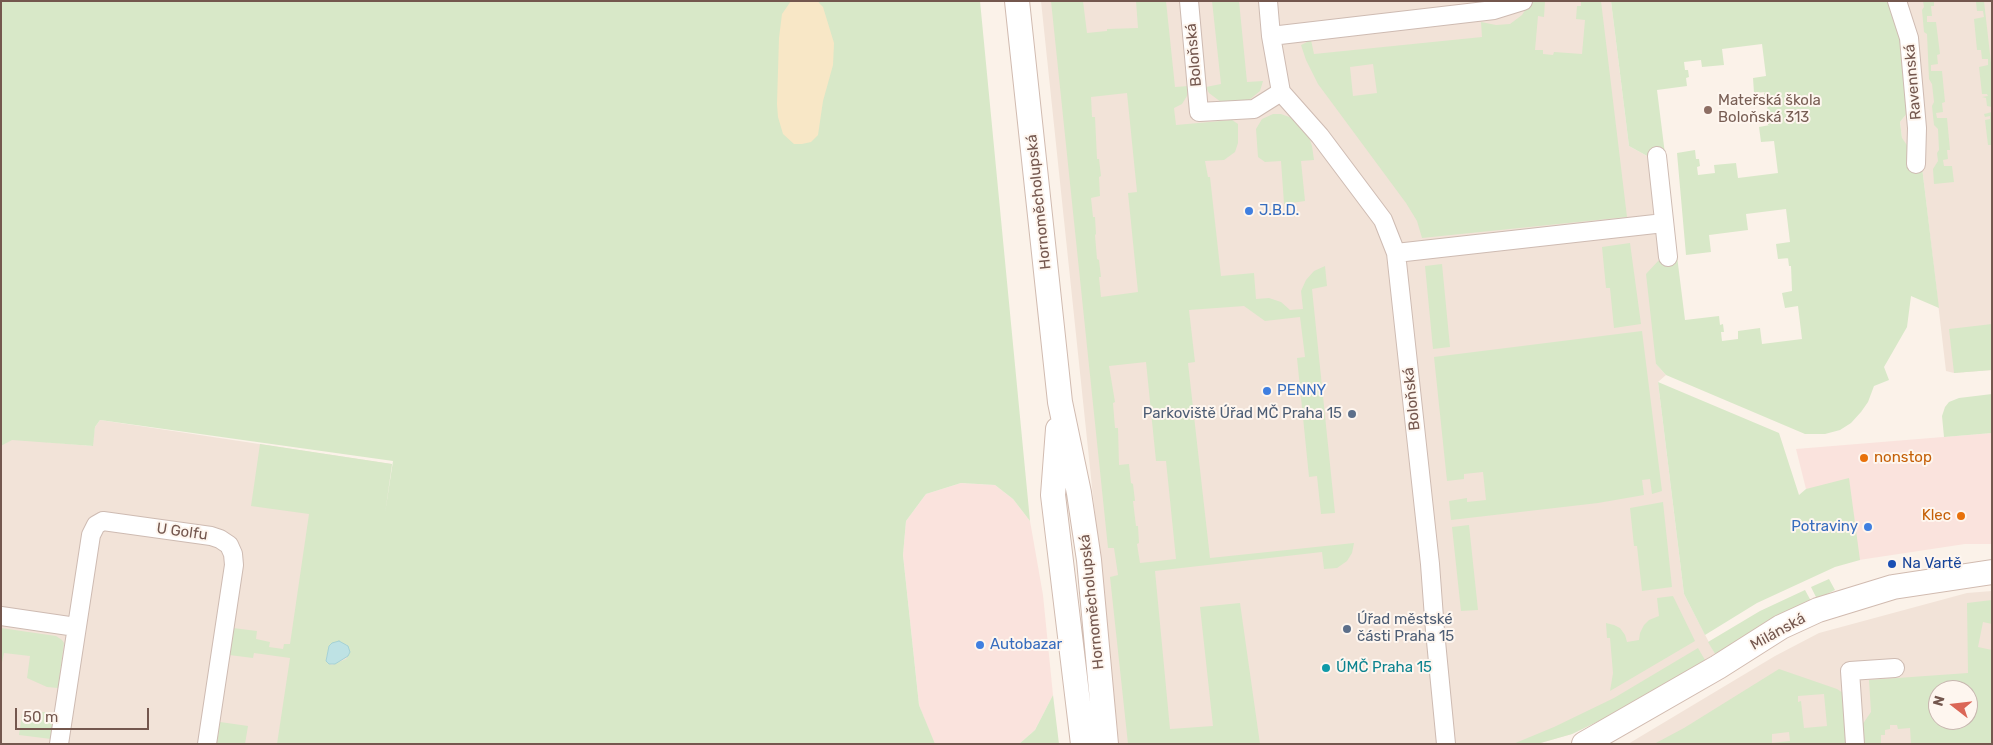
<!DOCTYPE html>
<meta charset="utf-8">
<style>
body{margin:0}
#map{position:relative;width:1993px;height:745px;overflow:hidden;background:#fbf2e9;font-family:Rubik,sans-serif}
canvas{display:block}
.frame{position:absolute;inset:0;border:2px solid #74574e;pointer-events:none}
.north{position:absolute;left:1928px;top:680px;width:50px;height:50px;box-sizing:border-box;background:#fef6ef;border:1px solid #c7b6af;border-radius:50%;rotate:286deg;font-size:14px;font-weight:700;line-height:20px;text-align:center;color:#74574e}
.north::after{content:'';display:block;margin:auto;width:18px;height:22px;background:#db6757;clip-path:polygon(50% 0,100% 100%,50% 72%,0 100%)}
.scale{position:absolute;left:15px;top:708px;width:134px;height:22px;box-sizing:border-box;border:2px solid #74574e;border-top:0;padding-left:6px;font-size:15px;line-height:18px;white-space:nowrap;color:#74574e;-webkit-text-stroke:4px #fef6ef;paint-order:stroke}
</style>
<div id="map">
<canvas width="1993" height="745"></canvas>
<div class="frame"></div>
<div class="north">N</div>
<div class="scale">50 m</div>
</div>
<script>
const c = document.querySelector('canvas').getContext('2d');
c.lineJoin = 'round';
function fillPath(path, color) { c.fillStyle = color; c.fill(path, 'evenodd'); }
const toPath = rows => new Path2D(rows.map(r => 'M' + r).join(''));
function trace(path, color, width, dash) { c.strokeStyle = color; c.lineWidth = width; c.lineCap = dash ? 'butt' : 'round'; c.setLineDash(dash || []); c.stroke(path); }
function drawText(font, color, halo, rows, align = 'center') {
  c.font = font + ' Rubik,sans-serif'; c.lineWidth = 4; c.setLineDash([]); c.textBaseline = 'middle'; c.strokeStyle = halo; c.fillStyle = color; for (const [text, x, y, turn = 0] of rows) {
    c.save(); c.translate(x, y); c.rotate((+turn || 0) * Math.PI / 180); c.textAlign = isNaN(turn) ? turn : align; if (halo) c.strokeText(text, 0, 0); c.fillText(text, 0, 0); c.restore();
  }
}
const residential = toPath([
 [1041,1,1611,1,1629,146,1649,157,1660,259,1656,364,1666,375,1658,382,1684,594,1715,654,1617,712,1572,734,1537,744,1119,744],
 [1889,1,1992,1,1992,370,1954,373,1946,371,1922,167,1902,139,1900,122,1908,112],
 [100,420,392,464,351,744,1,744,1,446,12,439,92,446,95,427],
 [1992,591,1992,744,1628,744,1775,656,1819,633,1967,593],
 [1938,690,1968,690,1968,720,1938,720]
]);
const commercial = toPath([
 [1992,433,1992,544,1965,544,1859,560,1806,489,1796,449],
 [961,483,995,485,1013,499,1030,521,1043,595,1053,695,1035,730,1019,744,934,744,919,705,903,555,906,521,926,494]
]);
const green = toPath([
 [1,1,980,1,1030,521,1013,499,995,485,961,483,926,494,906,521,903,555,919,705,935,744,277,744,290,658,254,653,253,658,229,655,233,628,257,631,256,639,270,642,269,647,283,649,284,644,290,644,309,514,251,506,260,444,392,464,385,513,393,461,100,420,95,427,93,446,12,440,1,446],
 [346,644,349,649,348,656,346,659,332,665,327,663,326,659,329,646],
 [1051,1,1083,1,1087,33,1107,31,1107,29,1138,28,1136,1,1166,1,1175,87,1189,86,1187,96,1182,104,1174,108,1176,125,1232,120,1238,124,1238,143,1235,152,1224,160,1205,161,1208,177,1210,177,1221,276,1254,273,1256,299,1269,298,1281,302,1290,310,1303,309,1301,291,1306,280,1314,271,1325,266,1327,286,1312,289,1335,513,1321,514,1317,476,1309,477,1297,358,1305,357,1300,317,1265,321,1244,306,1189,310,1195,362,1188,363,1210,558,1354,543,1352,553,1347,561,1337,568,1324,569,1322,552,1155,571,1170,729,1213,726,1200,607,1240,603,1260,744,1128,744,1110,577,1118,575,1114,548,1108,548],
 [1127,93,1137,192,1128,193,1138,292,1101,297,1099,277,1101,277,1099,260,1097,259,1095,235,1096,234,1095,217,1093,217,1091,198,1100,196,1099,177,1101,176,1099,159,1097,159,1095,117,1092,117,1091,97],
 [1146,362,1156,461,1166,461,1176,559,1140,563,1137,544,1139,543,1138,526,1136,526,1133,501,1135,501,1133,484,1131,483,1129,464,1119,465,1118,428,1115,428,1113,403,1115,402,1109,366],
 [1212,1,1239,1,1247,82,1263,81,1260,91,1249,100,1221,102,1209,93,1206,87,1221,84],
 [1531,1,1545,1,1544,17,1538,16,1535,50,1543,50,1543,54,1553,55,1554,52,1582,54,1585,20,1576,19,1577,6,1581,6,1581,1,1601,1,1627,217,1422,238,1417,221,1406,203,1318,84,1306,60,1301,45,1311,40,1314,54,1482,37,1481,22,1496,25,1510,24,1522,15],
 [1373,64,1377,93,1353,96,1350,67],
 [1611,1,1889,1,1903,40,1908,112,1900,122,1902,138,1922,167,1939,308,1911,296,1907,327,1884,367,1889,380,1874,386,1868,402,1861,412,1851,423,1840,430,1825,434,1805,434,1666,375,1656,364,1646,274,1660,259,1677,256,1685,320,1719,316,1720,325,1723,324,1724,332,1721,332,1722,341,1738,339,1738,331,1760,328,1762,344,1802,339,1798,306,1785,308,1782,293,1792,291,1791,266,1789,266,1788,258,1789,258,1778,259,1776,244,1790,242,1786,209,1746,214,1748,230,1709,235,1711,252,1686,255,1677,153,1695,150,1696,159,1699,159,1700,166,1697,167,1698,175,1715,173,1714,165,1736,163,1738,178,1778,173,1774,141,1761,142,1759,127,1770,125,1768,125,1767,100,1765,100,1764,93,1766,92,1754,93,1753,78,1766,76,1762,44,1722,49,1724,65,1702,67,1701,60,1684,62,1685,70,1688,70,1689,77,1686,78,1687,86,1657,90,1665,154,1649,157,1629,146],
 [1923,1,1934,1,1934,6,1931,6,1932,16,1927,16,1927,22,1936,22,1940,54,1937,55,1938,64,1931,65,1931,71,1942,71,1945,102,1942,103,1943,112,1936,113,1937,118,1947,118,1950,150,1947,150,1948,159,1943,160,1944,166,1952,166,1954,182,1934,184,1933,169,1938,161,1937,153,1939,150,1938,129,1934,125,1932,106,1934,102,1932,84,1929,79,1927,34,1924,32,1922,10,1924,7],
 [1972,1,1984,1,1992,72,1992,107,1987,106,1986,98,1982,97,1988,96,1987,94,1982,94,1979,67,1988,65,1988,59,1982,59,1981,50,1977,50,1974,19,1984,17,1983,11,1977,11,1976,2],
 [1992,112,1992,154,1991,145,1988,145,1985,120,1990,119,1990,116,1985,117,1984,114],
 [1273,114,1281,114,1292,118,1309,137,1312,146,1314,160,1301,161,1305,201,1284,204,1281,161,1265,162,1258,157,1256,129,1262,119],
 [1630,243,1641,324,1614,328,1610,288,1606,288,1602,247],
 [1442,264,1450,347,1433,349,1425,266],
 [1992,324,1992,370,1954,373,1949,329],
 [1642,331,1662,491,1652,494,1650,479,1642,480,1644,495,1598,503,1451,520,1449,501,1467,498,1467,502,1486,500,1483,472,1464,474,1464,479,1447,481,1434,357],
 [1658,382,1779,433,1799,495,1806,489,1849,478,1860,560,1835,567,1757,603,1705,635,1684,594],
 [1992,394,1992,433,1944,437,1942,416,1945,407,1949,402,1959,398],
 [1663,502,1672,587,1642,591,1637,546,1634,546,1630,508],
 [1469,525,1478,610,1461,611,1452,527],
 [1829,579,1835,590,1817,599,1811,587],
 [1805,590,1811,601,1773,619,1715,654,1708,642,1760,611],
 [1673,596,1695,641,1610,691,1613,673,1610,638,1607,638,1606,623,1614,625,1620,628,1625,635,1627,642,1639,640,1640,633,1644,625,1649,620,1659,616,1657,598],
 [1992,600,1992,624,1983,622,1978,647,1992,650,1992,744,1911,744,1910,728,1898,729,1897,725,1890,725,1890,729,1885,730,1885,735,1881,735,1881,744,1861,744,1860,728,1871,712,1869,680,1968,673,1967,603],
 [1938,690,1968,690,1968,720,1938,720],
 [1,628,56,636,62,640,64,643,58,688,47,687,27,678,30,656,4,653,1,667],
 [1698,648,1705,660,1617,712,1572,734,1537,744,1513,744,1554,727,1614,698],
 [1779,669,1837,689,1843,693,1847,744,1654,744,1684,728],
 [1824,694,1827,726,1804,728,1801,701,1798,702,1798,696],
 [1789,732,1790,741,1772,743,1772,734],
 [1053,695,1059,744,1019,744,1035,730],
 [44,712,54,713,51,739,19,735,22,714],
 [220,722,248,726,245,744,217,744]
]);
const sand = toPath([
 [791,1,818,1,819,3,823,7,834,43,833,65,823,101,818,135,811,142,802,144,794,144,783,134,778,117,777,104,779,38,782,14]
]);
const water = toPath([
 [339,641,348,646,350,652,348,656,335,664,329,664,326,661,329,646,332,643,339,641]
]);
const street = toPath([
 [1189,1,1199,112,1254,109,1281,92],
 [1268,1,1271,36,1281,92,1320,136,1383,220,1396,253,1430,564,1435,631,1446,744],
 [1897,1,1909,38,1917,128,1916,164],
 [1271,36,1494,10,1523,1],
 [1657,156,1668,257],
 [1396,253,1664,223],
 [1,616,76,627],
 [59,744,91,535,96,525,103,521,211,536,220,539,229,545,233,554,234,565,207,744],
 [1855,744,1850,671,1895,668]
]);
const secondary = toPath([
 [1017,1,1060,402,1079,493,1089,560,1106,744],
 [1058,429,1053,495,1083,744],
 [1584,744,1718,667,1781,627,1818,610,1893,587,1992,572]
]);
const markers = [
 [1708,110,5,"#8d6e63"],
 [1249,211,5,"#3f7fe0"],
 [1267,391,5,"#3f7fe0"],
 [1352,414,5,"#5c6f8a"],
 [1864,458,5,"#e8710a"],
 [1961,516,5,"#e8710a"],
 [1868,527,5,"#3f7fe0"],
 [1892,564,5,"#1a4fb4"],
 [1347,629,5,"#5c6f8a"],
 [980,645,5,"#3f7fe0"],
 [1326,668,5,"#0f9aa8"]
];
const streetNames = [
 ["Boloňská",1194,55,-95],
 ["Ravennská",1913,82,-95],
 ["Hornoměcholupská",1039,202,-96],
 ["Boloňská",1412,399,-96],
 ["U Golfu",182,532,8],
 ["Hornoměcholupská",1092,602,-96],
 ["Milánská",1778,632,-29]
];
const educationNames = [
 ["Mateřská škola",1718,101],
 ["Boloňská 313",1718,118]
];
const shopNames = [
 ["J.B.D.",1259,211],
 ["PENNY",1277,391],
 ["Potraviny",1858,527,"right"],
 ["Autobazar",990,645]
];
const serviceNames = [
 ["Parkoviště Úřad MČ Praha 15",1342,414],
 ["Úřad městské",1357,620,"left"],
 ["části Praha 15",1357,637,"left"]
];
const foodNames = [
 ["nonstop",1874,458],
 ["Klec",1951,516,"right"]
];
const transitNames = [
 ["Na Vartě",1902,564]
];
const cultureNames = [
 ["ÚMČ Praha 15",1336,668]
];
fillPath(residential, '#f2e3d8');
fillPath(commercial, '#fae3dd');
fillPath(green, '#d8e8c8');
fillPath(sand, '#f8e7c6');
fillPath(water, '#bee2e4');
trace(water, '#a5d2d5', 1);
trace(street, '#cebbb2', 20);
trace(secondary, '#d1bbb0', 26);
trace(street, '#fff', 18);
trace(secondary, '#fff', 24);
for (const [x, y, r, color] of markers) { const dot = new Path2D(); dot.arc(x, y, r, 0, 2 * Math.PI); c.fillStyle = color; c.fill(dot); trace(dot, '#fef6ef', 2); }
drawText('15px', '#74574e', '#fef6ef', streetNames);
drawText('15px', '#785e54', '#fef6ef', educationNames, 'left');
drawText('15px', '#366cbe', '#fef6ef', shopNames, 'left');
drawText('15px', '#4e5e75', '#fef6ef', serviceNames, 'right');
drawText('15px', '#c56008', '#fef6ef', foodNames, 'left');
drawText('15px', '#164399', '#fef6ef', transitNames, 'left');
drawText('15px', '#0d838f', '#fef6ef', cultureNames, 'left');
</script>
